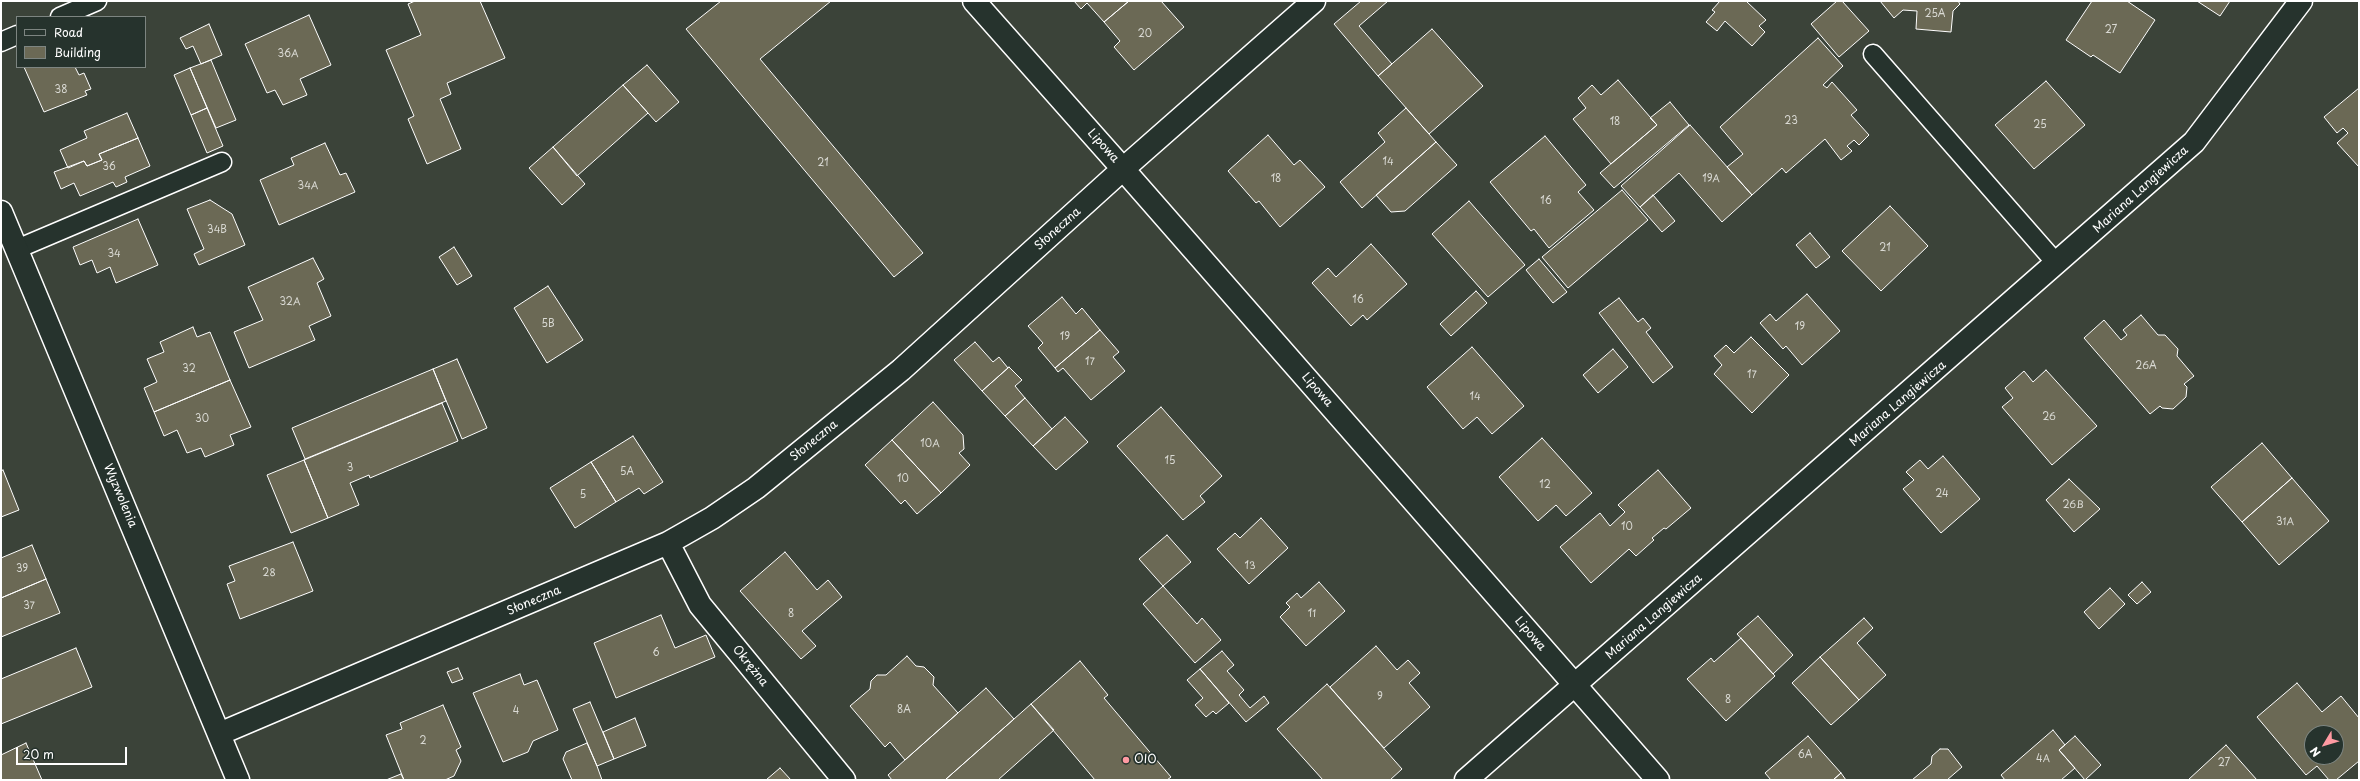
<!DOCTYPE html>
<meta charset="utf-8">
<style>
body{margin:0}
#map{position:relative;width:2360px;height:781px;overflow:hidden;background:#3b4339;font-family:"Playpen Sans",sans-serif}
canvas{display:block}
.frame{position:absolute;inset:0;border:2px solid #fff;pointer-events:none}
.legend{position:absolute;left:16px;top:16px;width:130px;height:52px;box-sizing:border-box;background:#26332d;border:1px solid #7d8581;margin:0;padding:5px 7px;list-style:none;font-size:12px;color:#fff}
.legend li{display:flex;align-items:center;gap:8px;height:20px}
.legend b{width:20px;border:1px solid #7d8581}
.north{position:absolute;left:2304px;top:725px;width:40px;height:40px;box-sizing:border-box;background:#26332d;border:1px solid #7d8581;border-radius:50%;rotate:232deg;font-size:11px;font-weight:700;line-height:16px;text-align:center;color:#fff}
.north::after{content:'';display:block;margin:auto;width:14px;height:18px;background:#ff9aa2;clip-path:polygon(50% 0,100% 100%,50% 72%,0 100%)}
.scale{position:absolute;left:16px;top:747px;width:111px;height:18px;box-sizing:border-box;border:2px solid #fff;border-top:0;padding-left:5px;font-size:12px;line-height:14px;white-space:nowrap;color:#fff;-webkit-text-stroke:3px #26332d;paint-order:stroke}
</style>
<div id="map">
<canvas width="2360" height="781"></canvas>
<div class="frame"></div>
<ul class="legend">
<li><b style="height:5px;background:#26332d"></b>Road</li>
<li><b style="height:11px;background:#6b6955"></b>Building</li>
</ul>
<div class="north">N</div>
<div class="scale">20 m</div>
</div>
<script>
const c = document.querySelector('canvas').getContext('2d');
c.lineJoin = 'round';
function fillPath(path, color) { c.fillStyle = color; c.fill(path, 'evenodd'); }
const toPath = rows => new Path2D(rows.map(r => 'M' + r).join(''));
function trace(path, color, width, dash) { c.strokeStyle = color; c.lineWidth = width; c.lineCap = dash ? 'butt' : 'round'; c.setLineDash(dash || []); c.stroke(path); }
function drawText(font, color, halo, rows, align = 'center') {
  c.font = font + ' "Playpen Sans",sans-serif'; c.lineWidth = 3.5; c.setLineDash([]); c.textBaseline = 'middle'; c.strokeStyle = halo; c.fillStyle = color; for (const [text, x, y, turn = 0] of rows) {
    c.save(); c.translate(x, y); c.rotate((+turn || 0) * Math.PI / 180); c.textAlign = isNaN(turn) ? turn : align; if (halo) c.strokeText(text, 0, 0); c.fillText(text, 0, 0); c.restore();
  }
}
const building = toPath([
 [415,1,480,1,505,58,447,83,451,94,440,99,461,149,427,164,408,119,414,116,386,50,421,35,408,4,415,1],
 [721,1,831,1,760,59,923,253,894,277,686,29,721,1],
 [1074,1,1129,1,1104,22,1087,3,1081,9,1074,1],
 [1129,1,1161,1,1184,27,1134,70,1114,47,1120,41,1104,22,1129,1],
 [1361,1,1388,1,1359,26,1392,64,1378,76,1334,24,1361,1],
 [1720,1,1746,1,1766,20,1759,26,1765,32,1752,46,1725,21,1717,31,1706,22,1715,12,1712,10,1720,1],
 [1837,1,1842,1,1869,31,1839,57,1811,24,1837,1],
 [1880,1,1958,1,1960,4,1953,11,1951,32,1916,29,1917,11,1903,10,1894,18,1880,1],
 [2092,1,2127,1,2155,20,2120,73,2093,55,2091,57,2066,40,2092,1],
 [2197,1,2230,1,2220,16,2197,1],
 [309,15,331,65,300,79,307,95,283,105,275,90,267,93,245,44,309,15],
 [209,24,222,55,201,64,193,46,186,49,180,38,209,24],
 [1432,29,1483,86,1429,134,1378,76,1432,29],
 [1818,38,1843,66,1823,85,1827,88,1832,82,1857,110,1851,115,1869,135,1859,145,1854,140,1847,146,1852,151,1841,160,1825,139,1786,173,1782,168,1752,195,1727,167,1743,154,1720,127,1818,38],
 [211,60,236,120,216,128,190,68,211,60],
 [647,65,679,102,656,122,623,85,647,65],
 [24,67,75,67,79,75,84,73,91,89,85,91,87,95,44,112,24,67],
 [190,68,207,108,191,115,174,75,190,68],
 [1618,80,1657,125,1611,164,1573,119,1586,108,1578,98,1592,85,1601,95,1618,80],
 [2046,81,2085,125,2034,169,1995,125,2046,81],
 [623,85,648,113,577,176,553,147,623,85],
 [2359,88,2359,167,2337,143,2348,133,2343,128,2337,133,2324,117,2359,88],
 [1670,102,1689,125,1614,188,1600,173,1657,125,1650,118,1670,102],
 [207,108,223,146,207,153,191,115,207,108],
 [1406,108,1436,142,1362,208,1340,182,1385,142,1378,133,1406,108],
 [127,113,138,138,99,154,102,160,87,166,84,161,68,168,60,150,87,138,84,131,127,113],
 [1690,125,1752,195,1722,222,1679,173,1640,207,1621,186,1690,125],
 [1268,135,1294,165,1300,160,1325,187,1280,227,1259,201,1256,203,1228,171,1268,135],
 [1545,136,1586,185,1578,192,1594,210,1549,248,1534,229,1531,231,1490,182,1545,136],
 [138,138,150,166,125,177,127,182,116,187,113,182,80,196,74,183,61,189,54,172,84,161,87,166,102,160,99,154,138,138],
 [1436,142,1457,165,1405,211,1391,212,1376,195,1436,142],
 [325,143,340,175,346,173,355,192,279,225,260,180,294,165,291,158,325,143],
 [553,147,585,184,562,205,529,168,553,147],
 [1622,190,1648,220,1568,288,1542,257,1622,190],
 [1653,195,1675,221,1662,232,1640,207,1653,195],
 [210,200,232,214,245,245,199,265,194,254,204,249,187,209,210,200],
 [1469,201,1525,265,1488,297,1432,234,1469,201],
 [1890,206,1928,246,1881,291,1842,251,1890,206],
 [138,219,158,265,116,283,110,267,97,273,92,260,80,265,73,247,138,219],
 [1810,233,1830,257,1816,268,1796,245,1810,233],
 [1371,244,1407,284,1367,320,1363,315,1351,326,1312,283,1328,268,1336,277,1371,244],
 [454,247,472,276,457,285,439,257,454,247],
 [313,258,324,279,317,283,331,316,309,326,315,340,249,368,234,332,263,320,248,287,313,258],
 [1539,259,1567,292,1553,303,1526,270,1539,259],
 [548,286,583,340,547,363,514,308,548,286],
 [1476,291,1487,303,1451,336,1440,324,1476,291],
 [1807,294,1840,331,1802,365,1786,346,1783,349,1760,323,1770,314,1776,321,1807,294],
 [1062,297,1076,314,1082,308,1100,330,1055,368,1038,348,1043,343,1028,326,1062,297],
 [1619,298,1638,322,1643,318,1651,328,1646,332,1673,367,1653,383,1599,313,1619,298],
 [2141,315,2158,335,2165,335,2178,349,2177,356,2194,376,2184,384,2187,387,2186,397,2173,409,2162,408,2160,406,2150,414,2084,338,2104,320,2121,340,2127,335,2123,330,2141,315],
 [193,327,197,337,210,332,230,380,154,412,144,388,157,382,147,359,164,352,160,342,193,327],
 [1100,330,1119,352,1113,357,1125,371,1091,400,1063,368,1058,372,1055,368,1100,330],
 [1751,337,1789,375,1752,413,1714,374,1722,365,1714,356,1726,345,1734,353,1751,337],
 [975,342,993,362,999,357,1008,368,982,391,954,360,975,342],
 [1472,347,1524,406,1492,434,1477,417,1463,429,1427,387,1472,347],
 [1613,349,1628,367,1598,393,1583,375,1613,349],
 [457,359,487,428,462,439,433,369,457,359],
 [1009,367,1022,380,1015,386,1025,398,1005,416,982,391,1009,367],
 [433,369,446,401,305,459,292,428,433,369],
 [2046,370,2097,426,2052,465,2002,407,2013,398,2005,388,2024,371,2033,382,2046,370],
 [230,380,251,427,230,435,234,445,205,457,201,448,187,453,177,430,164,436,154,412,230,380],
 [1025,398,1052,429,1033,446,1005,416,1025,398],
 [933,402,963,435,964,449,959,453,970,465,941,493,892,440,933,402],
 [442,403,458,441,370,478,369,475,350,483,359,505,328,518,304,460,442,403],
 [1161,407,1222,476,1200,496,1205,502,1183,520,1117,446,1161,407],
 [1065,417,1088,442,1056,470,1033,446,1065,417],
 [633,436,663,482,644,494,639,488,616,502,591,462,633,436],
 [1542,438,1592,493,1566,516,1556,505,1538,521,1499,477,1542,438],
 [892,440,941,493,917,514,905,500,901,504,865,465,892,440],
 [2262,443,2292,478,2242,522,2211,487,2262,443],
 [1943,456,1980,499,1941,533,1903,489,1914,480,1906,472,1920,460,1928,469,1943,456],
 [304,460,328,518,291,533,267,475,304,460],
 [591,462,616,502,575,528,550,488,591,462],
 [3,470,19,510,1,517,1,471,3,470],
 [1658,470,1691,508,1666,529,1664,528,1652,538,1654,540,1636,556,1629,549,1591,583,1560,547,1600,513,1610,526,1625,512,1618,505,1658,470],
 [2292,478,2329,521,2279,565,2242,522,2292,478],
 [2069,479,2100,509,2074,532,2046,500,2069,479],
 [1261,518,1288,548,1249,584,1217,549,1235,533,1240,538,1261,518],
 [1167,535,1191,562,1163,586,1139,559,1167,535],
 [293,542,313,591,240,619,227,584,235,581,229,566,293,542],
 [32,545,46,579,1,598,1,558,32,545],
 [785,552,817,590,828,580,842,597,802,631,816,646,801,659,740,591,785,552],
 [46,579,60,613,1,637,1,598,46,579],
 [1319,582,1345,611,1306,646,1280,617,1290,607,1286,603,1297,593,1301,598,1319,582],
 [2142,582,2151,592,2137,604,2128,595,2142,582],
 [1163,586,1197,624,1202,618,1221,640,1195,663,1143,604,1163,586],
 [2110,588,2125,604,2099,629,2084,612,2110,588],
 [661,615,675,648,706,635,715,657,616,698,594,643,661,615],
 [1758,616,1793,655,1773,674,1737,634,1758,616],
 [1864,618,1873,628,1857,643,1886,675,1859,700,1820,657,1864,618],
 [1741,638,1775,676,1726,721,1687,679,1711,658,1714,662,1741,638],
 [1376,646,1397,670,1408,660,1420,673,1409,683,1430,707,1384,748,1330,687,1376,646],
 [76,648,92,687,1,724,1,679,76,648],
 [1222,651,1234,665,1227,671,1244,690,1239,695,1250,708,1264,696,1269,703,1246,722,1200,669,1222,651],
 [907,656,916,666,924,667,934,677,933,685,958,713,905,760,890,742,885,747,850,706,870,689,871,681,877,675,886,675,907,656],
 [1820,657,1859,700,1831,725,1792,683,1820,657],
 [1080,661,1108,695,1104,698,1171,777,1167,780,1095,780,1031,704,1080,661],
 [458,668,463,679,452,683,447,672,458,668],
 [1200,669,1229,703,1216,714,1213,711,1206,717,1195,705,1203,698,1187,680,1200,669],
 [520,674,524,685,537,680,558,730,533,741,528,752,503,762,473,693,520,674],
 [2297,683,2322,712,2341,696,2359,718,2359,761,2336,780,2329,780,2317,766,2306,775,2257,717,2297,683],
 [2312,733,2336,733,2336,757,2312,757,2312,733],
 [1327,684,1402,769,1390,780,1323,780,1277,729,1327,684],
 [986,688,1014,719,945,780,892,780,888,775,986,688],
 [590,702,614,759,597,766,573,709,590,702],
 [1031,704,1054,730,998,780,945,780,1031,704],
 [443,705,461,747,456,750,461,761,454,776,445,780,404,780,386,735,402,729,400,723,443,705],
 [635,718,646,746,614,759,603,732,635,718],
 [2053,730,2065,745,2059,750,2075,768,2061,780,2005,780,2001,775,2053,730],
 [1808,736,1841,773,1833,780,1771,780,1765,773,1808,736],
 [2075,736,2101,765,2085,780,2059,750,2075,736],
 [26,743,42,780,1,780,1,755,26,743],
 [587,743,597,766,602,780,572,780,563,759,566,752,587,743],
 [2226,745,2257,780,2188,780,2226,745],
 [1940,749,1948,749,1962,767,1947,780,1912,780,1931,764,1932,756,1940,749],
 [780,768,791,780,766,780,780,768],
 [1841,773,1846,780,1833,780,1841,773],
 [401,774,404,780,386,780,401,774]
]);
const service = toPath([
 [60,17,97,1],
 [1,42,17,35],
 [1873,54,2057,264],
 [17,249,222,162]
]);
const minor = toPath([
 [974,1,1123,169,1658,780],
 [1,212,238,780],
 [668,543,700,605,844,780],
 [219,734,668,543,712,518,756,488,901,370,1123,169,1314,1]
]);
const tertiary = toPath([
 [1466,780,2194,142,2301,1]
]);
const markers = [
 [1126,760,4,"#ff9aa2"]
];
const numberNames = [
 ["25A",1935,14],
 ["27",2111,30],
 ["20",1145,34],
 ["36A",288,54],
 ["38",61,90],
 ["23",1791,121],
 ["18",1615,122],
 ["25",2040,125],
 ["14",1388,162],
 ["21",823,163],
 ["36",109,167],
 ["18",1276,179],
 ["19A",1711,179],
 ["34A",308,186],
 ["16",1546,201],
 ["34B",217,230],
 ["21",1885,248],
 ["34",114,254],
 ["16",1358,300],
 ["32A",290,302],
 ["5B",548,324],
 ["19",1800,327],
 ["19",1065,337],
 ["17",1090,362],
 ["26A",2146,366],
 ["32",189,369],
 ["17",1752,375],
 ["14",1475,397],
 ["26",2049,417],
 ["30",202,419],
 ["10A",930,444],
 ["15",1170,461],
 ["3",350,468],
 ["5A",627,472],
 ["10",903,479],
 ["12",1545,485],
 ["24",1942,494],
 ["5",583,495],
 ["26B",2073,505],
 ["31A",2285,522],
 ["10",1627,527],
 ["13",1250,566],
 ["39",22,569],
 ["28",269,573],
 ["37",29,606],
 ["8",791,614],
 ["11",1312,614],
 ["6",656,653],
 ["9",1380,697],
 ["8",1728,700],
 ["8A",904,710],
 ["4",516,711],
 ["2",423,741],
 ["6A",1805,755],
 ["4A",2043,759],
 ["27",2224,763]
];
const streetNames = [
 ["Lipowa",1103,146,48],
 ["Mariana Langiewicza",2141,190,-42],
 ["Słoneczna",1058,229,-42],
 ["Lipowa",1317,390,49],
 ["Mariana Langiewicza",1898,404,-41],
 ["Słoneczna",814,441,-39],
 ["Wyzwolenia",120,496,67],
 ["Słoneczna",534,601,-23],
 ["Mariana Langiewicza",1654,617,-41],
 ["Lipowa",1530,634,49],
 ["Okrężna",750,666,51]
];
const poiNames = [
 ["OIO",1134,760]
];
fillPath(building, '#6b6955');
trace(building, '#fff', 1);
trace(service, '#fff', 21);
trace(minor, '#fff', 25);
trace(tertiary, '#fff', 25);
trace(service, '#26332d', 18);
trace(minor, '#26332d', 22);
trace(tertiary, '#26332d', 22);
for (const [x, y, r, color] of markers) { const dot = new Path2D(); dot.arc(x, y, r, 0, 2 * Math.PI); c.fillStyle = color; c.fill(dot); trace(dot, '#26332d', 1.5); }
drawText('10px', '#dadad4', null, numberNames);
drawText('12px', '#fff', '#26332d', streetNames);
drawText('12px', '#fff', '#26332d', poiNames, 'left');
</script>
